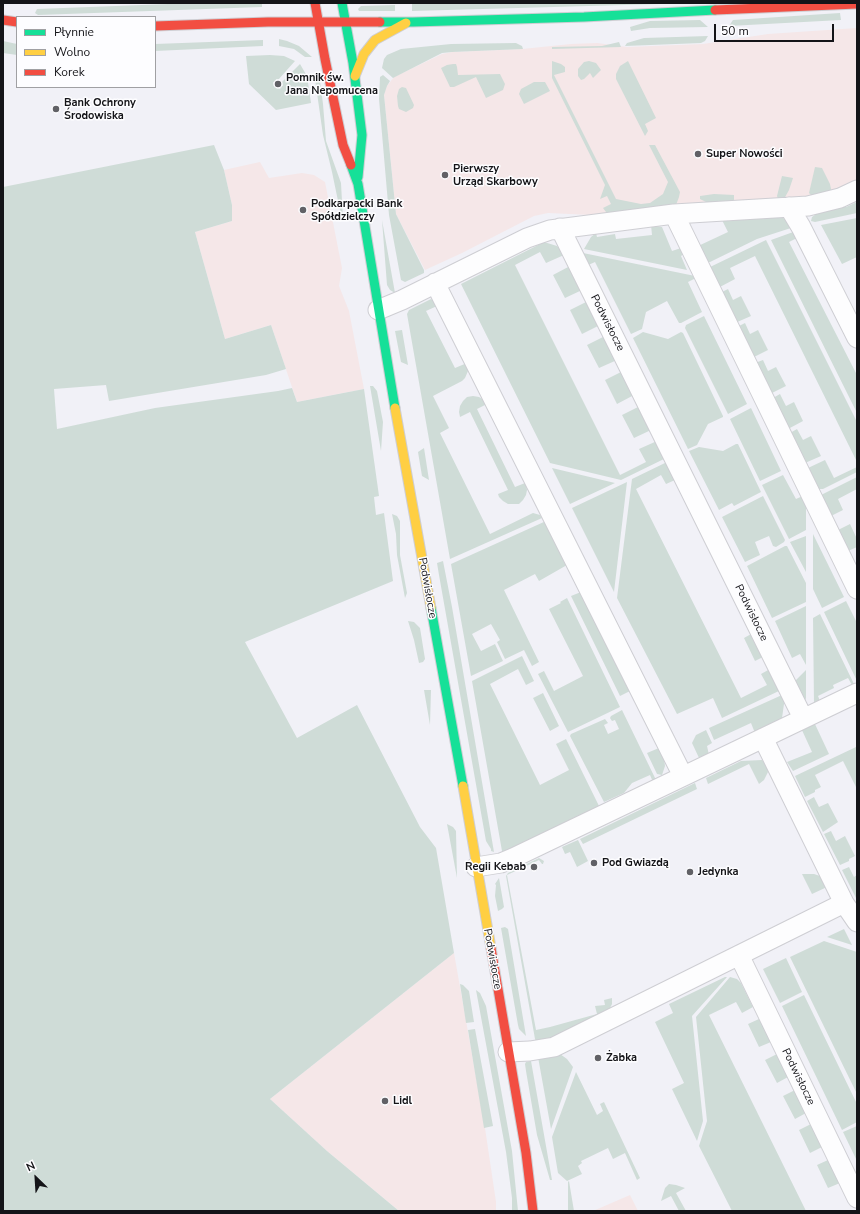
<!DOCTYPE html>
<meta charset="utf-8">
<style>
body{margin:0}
#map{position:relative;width:860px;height:1214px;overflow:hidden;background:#f1f1f7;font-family:"Nunito Sans",sans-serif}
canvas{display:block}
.frame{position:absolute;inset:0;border:4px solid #141418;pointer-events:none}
.legend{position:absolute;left:16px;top:16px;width:140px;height:72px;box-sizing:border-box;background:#fdfdff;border:1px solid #a0a0a3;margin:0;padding:5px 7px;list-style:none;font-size:12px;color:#141418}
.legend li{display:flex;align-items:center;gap:8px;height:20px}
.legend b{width:20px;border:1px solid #a0a0a3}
.north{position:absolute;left:16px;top:1158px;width:40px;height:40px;-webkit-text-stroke:3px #fdfdff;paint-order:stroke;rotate:335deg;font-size:11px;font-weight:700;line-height:16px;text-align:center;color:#141418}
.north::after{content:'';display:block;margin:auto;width:14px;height:18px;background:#141418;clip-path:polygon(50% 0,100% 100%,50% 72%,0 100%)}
.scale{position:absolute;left:714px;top:24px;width:120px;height:18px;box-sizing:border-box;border:2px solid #141418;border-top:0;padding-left:5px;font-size:12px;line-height:14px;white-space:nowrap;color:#141418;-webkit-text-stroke:3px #fdfdff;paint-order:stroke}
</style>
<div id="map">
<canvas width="860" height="1214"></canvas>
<div class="frame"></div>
<ul class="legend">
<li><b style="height:5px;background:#16e098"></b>Płynnie</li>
<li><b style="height:5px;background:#ffcf43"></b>Wolno</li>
<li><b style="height:5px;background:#f24e42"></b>Korek</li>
</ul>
<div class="north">N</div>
<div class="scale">50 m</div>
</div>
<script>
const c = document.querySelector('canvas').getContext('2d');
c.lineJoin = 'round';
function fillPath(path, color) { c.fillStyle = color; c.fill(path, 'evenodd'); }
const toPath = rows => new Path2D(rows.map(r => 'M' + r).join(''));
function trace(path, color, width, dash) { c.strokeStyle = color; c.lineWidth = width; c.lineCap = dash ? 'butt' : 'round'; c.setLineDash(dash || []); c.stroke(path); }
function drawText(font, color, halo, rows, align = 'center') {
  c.font = font + ' "Nunito Sans",sans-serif'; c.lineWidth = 3; c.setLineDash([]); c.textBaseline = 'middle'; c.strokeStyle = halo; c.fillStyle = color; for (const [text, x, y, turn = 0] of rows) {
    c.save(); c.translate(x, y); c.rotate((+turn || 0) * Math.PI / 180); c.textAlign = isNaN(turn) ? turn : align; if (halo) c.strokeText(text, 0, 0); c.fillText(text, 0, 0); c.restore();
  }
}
const commercial = toPath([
 [857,28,857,182,819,197,612,216,548,213,534,216,462,253,425,270,396,214,384,95,385,91,387,86,394,77,442,54,452,52,522,49,571,44,597,43,627,47,703,44,768,34],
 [260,162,269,178,302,173,314,175,325,182,342,268,339,286,349,311,364,389,297,402,271,325,225,339,195,232,232,221,232,205,224,170],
 [454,953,485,1128,496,1202,496,1211,399,1211,327,1151,270,1099],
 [630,1195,638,1211,593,1211]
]);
const green = toPath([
 [194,3,262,3,262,7,38,15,35,13,37,9],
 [466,3,695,3,412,11,412,4],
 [395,5,395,11,359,11,358,9,361,6],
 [840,13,841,20,729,26,733,20],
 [700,20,708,27,650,28,631,31,630,27,650,21],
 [708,36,705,41,701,43,625,46,627,43,644,38],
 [279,39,287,41,299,46,312,57,305,57,294,49,279,46],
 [263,40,263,46,155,51,155,44],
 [3,41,17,44,17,55,3,53],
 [619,42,621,47,552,49,552,47,602,46],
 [516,43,522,46,523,49,452,52,442,53,393,78,382,68,384,59,387,55,401,49,451,44],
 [270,55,284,56,295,61,278,80,277,79,273,83,280,89,283,85,281,83,300,64,307,76,311,103,276,110,249,84,246,56],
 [552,61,561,64,565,67,565,72,554,75,616,199,641,204,650,203,663,194,668,182,649,145,655,145,680,192,679,197,676,205,609,214,606,212,603,208,611,204,607,196,600,199,605,185,552,78],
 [589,61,596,63,601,70,593,78,590,73,584,79,581,80,578,76,578,69,584,62],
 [628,61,656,118,645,124,648,131,645,136,616,79,616,74,620,66],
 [453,64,456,64,457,67,458,75,500,74,505,84,503,90,486,98,476,77,454,87,450,87,441,68,447,65],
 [319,74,323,104,326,141,341,183,343,220,342,220,332,172,323,135,315,79],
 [383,75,390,81,387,86,384,95,396,214,424,270,424,273,405,282,401,280,389,215,379,99,380,77],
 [534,82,545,82,550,91,524,104,519,94,521,89],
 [402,87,406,88,414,105,413,108,406,112,399,109,398,106,397,96,399,89],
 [214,145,224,170,232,205,232,221,195,232,225,339,271,325,286,369,266,375,109,401,106,385,54,389,57,429,155,408,278,391,292,388,297,402,364,389,379,496,374,497,376,515,384,513,393,581,245,642,297,738,357,705,420,827,436,848,454,953,270,1099,327,1151,399,1211,3,1211,3,187],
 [815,167,822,168,830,184,831,189,829,194,813,197,809,193],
 [782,176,793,178,789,190,784,199,778,199,777,196],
 [714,194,734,195,734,203,715,204,706,202,700,199,700,196],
 [857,202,857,213,815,222,811,221,812,217,819,212,845,204,846,207],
 [779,216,789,221,794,227,757,239,710,262,704,262,696,247,728,232,721,218],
 [857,218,857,257,842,264,821,225],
 [382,220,395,293,390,290,387,285],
 [651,225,662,227,672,251,681,248,684,254,681,256,687,270,584,249,591,237,596,233,597,237,615,234,616,239,652,235],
 [796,231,799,237,789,242,857,375,857,413,771,240],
 [766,240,857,422,857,462,755,256,730,268,735,279,718,288,708,268],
 [544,242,557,246,561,250,564,255,546,263,540,252,515,265,620,475,646,462,639,449,657,441,666,458,621,480,550,463,461,284],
 [583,253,695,276,696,278,688,282,702,312,681,323,679,323,667,301,646,312,642,329,631,334,595,262,586,266],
 [570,266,582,290,565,298,553,275],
 [728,289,733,300,741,296,751,316,735,323,720,293],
 [431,299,434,301,437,306,426,311,455,368,467,363,468,371,465,378,462,381,433,396,449,428,440,433,490,534,533,513,540,515,542,518,450,559,407,314,409,310],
 [588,301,600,325,582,334,570,310],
 [704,316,747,404,728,414,685,328,686,325],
 [745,323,750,334,758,330,768,350,752,358,737,327],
 [402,330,408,365,401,362,395,331],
 [643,332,668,339,681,332,683,333,723,416,723,417,708,424,697,445,688,449,633,338],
 [605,336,617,360,599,368,587,345],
 [763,360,768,371,776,367,786,386,770,394,755,363],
 [623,371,634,395,617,404,605,380],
 [370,386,373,386,377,391,383,422,381,451],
 [780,394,786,406,794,402,803,421,788,429,773,398],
 [473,396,479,397,484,400,487,404,477,409,515,487,525,483,526,484,527,490,526,495,523,500,519,504,508,504,503,501,499,497,498,494,508,490,470,412,460,417,459,412,460,406,463,401,467,397],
 [640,406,651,430,634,438,622,415],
 [751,408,781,471,760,481,730,419],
 [797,429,803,440,811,436,821,456,805,463,790,433],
 [736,444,738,444,761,492,734,506,732,503,719,510,689,451,699,447,723,451],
 [424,448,429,480,422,476,418,452],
 [825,460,834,478,857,467,857,472,823,489,818,489,808,468],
 [667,462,675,480,666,484,661,475,636,489,741,698,767,685,761,674,770,669,781,690,722,718,713,698,677,714,617,598,632,479],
 [552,468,615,483,570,504],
 [783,475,796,499,805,495,806,500,806,530,789,539,762,485],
 [857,477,857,489,838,499,843,510,831,516,821,495],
 [627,482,614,592,572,508],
 [763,496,785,540,784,542,776,547,773,546,769,536,755,542,760,555,745,562,722,517],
 [392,514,397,516,400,521,400,555,407,593,405,598,397,555,396,534],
 [546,521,567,565,539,581,535,574,504,590,539,662,532,666,524,650,505,659,497,642,500,640,491,624,472,634,481,651,495,644,503,661,471,676,451,564],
 [850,524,857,539,857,547,848,551,838,530],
 [813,534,844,597,822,608,813,589],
 [806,536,806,572,790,542],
 [785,546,787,546,806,583,806,602,772,618,747,566],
 [443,561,452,607,494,852,491,851,491,849,486,841,439,575,437,563],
 [581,592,630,691,620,696,571,596],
 [567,598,620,707,568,732,538,674,544,671,554,691,583,676,549,609,561,603,560,602],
 [846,601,857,623,857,681,824,612],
 [806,606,806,665,800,654,792,658,775,621],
 [820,614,854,684,852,685,848,678,833,685,834,688,818,696,820,701,814,704,813,618],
 [408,621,414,622,420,628,425,659,423,662,419,663,414,640],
 [753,633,765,656,755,661,744,638],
 [522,656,534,681,526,685,518,669,490,684,540,785,569,770,556,744,566,739,599,806,509,852,502,851,472,681],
 [806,670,806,698,805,701,794,682],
 [424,690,431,690,430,725],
 [543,693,559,726,550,731,533,698],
 [782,695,784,696,784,704,782,718,779,722,755,733,751,723,714,740,709,728],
 [622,710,656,780,653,782,650,775,632,783,624,793,604,802,570,736,571,734,605,719,608,723,604,725,608,734,619,729,615,720,612,721,610,718,611,716],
 [814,722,829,754,793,771,787,762,812,752,801,728],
 [706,730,712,743,707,746,709,755,700,760,692,743,696,735],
 [856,747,857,789,843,761,815,775,821,787,815,790,815,792,805,797,795,776],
 [659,748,664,758,665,766,662,775,657,774,647,753],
 [762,760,767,765,768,772,764,780,759,784,749,764,708,784,706,778,741,761],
 [695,783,697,789,583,844,580,839],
 [814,797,819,807,828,803,838,822,823,832,807,801],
 [447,824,453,827,456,831,457,878],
 [831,831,836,841,845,836,855,856,849,859,849,861,840,865,824,834],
 [578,840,588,861,577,867,570,852,565,854,562,847],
 [539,858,544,861,543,864,542,864,539,860,507,875,536,1030,550,1027,597,1014,595,1006,605,1005,604,1000,612,998,612,1004,610,1008,551,1039,536,1041,535,1039,506,876,508,873],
 [849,867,854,877,857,875,857,900,842,870],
 [802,874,814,874,823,877,827,887,812,894],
 [499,878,504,907,502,909,498,911,495,896,496,885,495,884],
 [505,927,508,929,526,1036,519,1029,518,1025,501,928],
 [844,929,852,945,827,937],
 [824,941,857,952,857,1094,790,957],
 [786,958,802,992,780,1003,763,969],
 [725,977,727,977,692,1016,703,1121,697,1141,672,1089,684,1083,655,1022,673,1013,669,1004],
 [730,977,737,979,741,983,753,1007,742,1013,736,1002,709,1015,806,1211,732,1211,699,1146,707,1121,696,1017],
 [460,984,463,985,469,991,474,1022,466,1023],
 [476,990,480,993,486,1006,512,1151,518,1211,512,1211,512,1198,506,1152],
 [804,995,857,1104,857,1122,842,1130,782,1006],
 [759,1019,771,1042,759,1047,748,1024],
 [475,1029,493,1126,484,1128,468,1030],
 [560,1054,567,1059,573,1067,551,1129,538,1057],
 [777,1054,788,1077,777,1083,765,1060],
 [531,1061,552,1180,550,1180,537,1135,526,1071,525,1064,526,1062],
 [576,1072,597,1115,603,1111,600,1104,604,1102,640,1178,637,1180,625,1153,613,1159,608,1148,581,1161,582,1163,578,1166,582,1174,567,1181,558,1173,552,1137],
 [795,1090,806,1113,795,1119,783,1096],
 [811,1124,822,1147,810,1153,799,1130],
 [857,1126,857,1161,843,1132],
 [828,1160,840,1183,828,1188,817,1165],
 [569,1181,574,1211,568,1211,568,1182],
 [669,1184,676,1185,685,1188,676,1193,686,1211,679,1211,671,1196,661,1201,665,1188]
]);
const street = toPath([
 [789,207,801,227,857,338],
 [674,214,857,589],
 [560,228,803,718],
 [435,283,683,776],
 [378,310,402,300,527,238,550,230,674,214,808,206,840,198,857,190],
 [763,738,844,903,857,922],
 [476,867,501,863,513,858,857,693],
 [739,955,857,1198],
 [508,1052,530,1051,554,1047,844,903]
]);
const fast = toPath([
 [342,3,353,63,362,135,358,177],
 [380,22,413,22,584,17,715,10],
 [351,165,358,184,395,408],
 [431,608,463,786]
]);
const slow = toPath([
 [355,76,364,54,375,40,406,23],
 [395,408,431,608],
 [463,786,491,948]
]);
const jam = toPath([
 [315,3,325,59,343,145,351,165],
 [715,10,857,4],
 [3,20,17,22],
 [155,26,268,22,380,22],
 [491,948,526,1153,533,1211]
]);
const markers = [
 [278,84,4,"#616166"],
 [56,109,4,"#616166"],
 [698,154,4,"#616166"],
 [445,175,4,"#616166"],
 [303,210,4,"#616166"],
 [594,863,4,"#616166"],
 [534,867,4,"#616166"],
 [690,872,4,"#616166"],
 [598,1058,4,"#616166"],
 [385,1101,4,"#616166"]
];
const poiNames = [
 ["Pomnik św.",286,78],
 ["Jana Nepomucena",286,91],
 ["Bank Ochrony",64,103],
 ["Środowiska",64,116],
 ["Super Nowości",706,154],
 ["Pierwszy",453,169],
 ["Urząd Skarbowy",453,182],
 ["Podkarpacki Bank",311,204],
 ["Spółdzielczy",311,217],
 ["Pod Gwiazdą",602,863],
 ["Regii Kebab",526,867,"right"],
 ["Jedynka",698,872],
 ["Żabka",606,1058],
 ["Lidl",393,1101]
];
const streetNames = [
 ["Podwisłocze",607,323,63],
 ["Podwisłocze",427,588,80],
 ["Podwisłocze",751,613,64],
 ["Podwisłocze",492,959,80],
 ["Podwisłocze",798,1077,64]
];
fillPath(commercial, '#f5e7e8');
fillPath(green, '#cfdcd7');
trace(street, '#ceced3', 21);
trace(fast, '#ceced3', 11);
trace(slow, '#ceced3', 11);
trace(jam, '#ceced3', 11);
trace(street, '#fdfdfe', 19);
trace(fast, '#16e098', 9);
trace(slow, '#ffcf43', 9);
trace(jam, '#f24e42', 9);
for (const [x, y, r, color] of markers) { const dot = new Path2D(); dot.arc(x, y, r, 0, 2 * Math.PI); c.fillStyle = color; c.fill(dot); trace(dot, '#fdfdff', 1.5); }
drawText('bold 11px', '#141418', '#fdfdff', poiNames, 'left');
drawText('11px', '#141418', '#fdfdff', streetNames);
</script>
